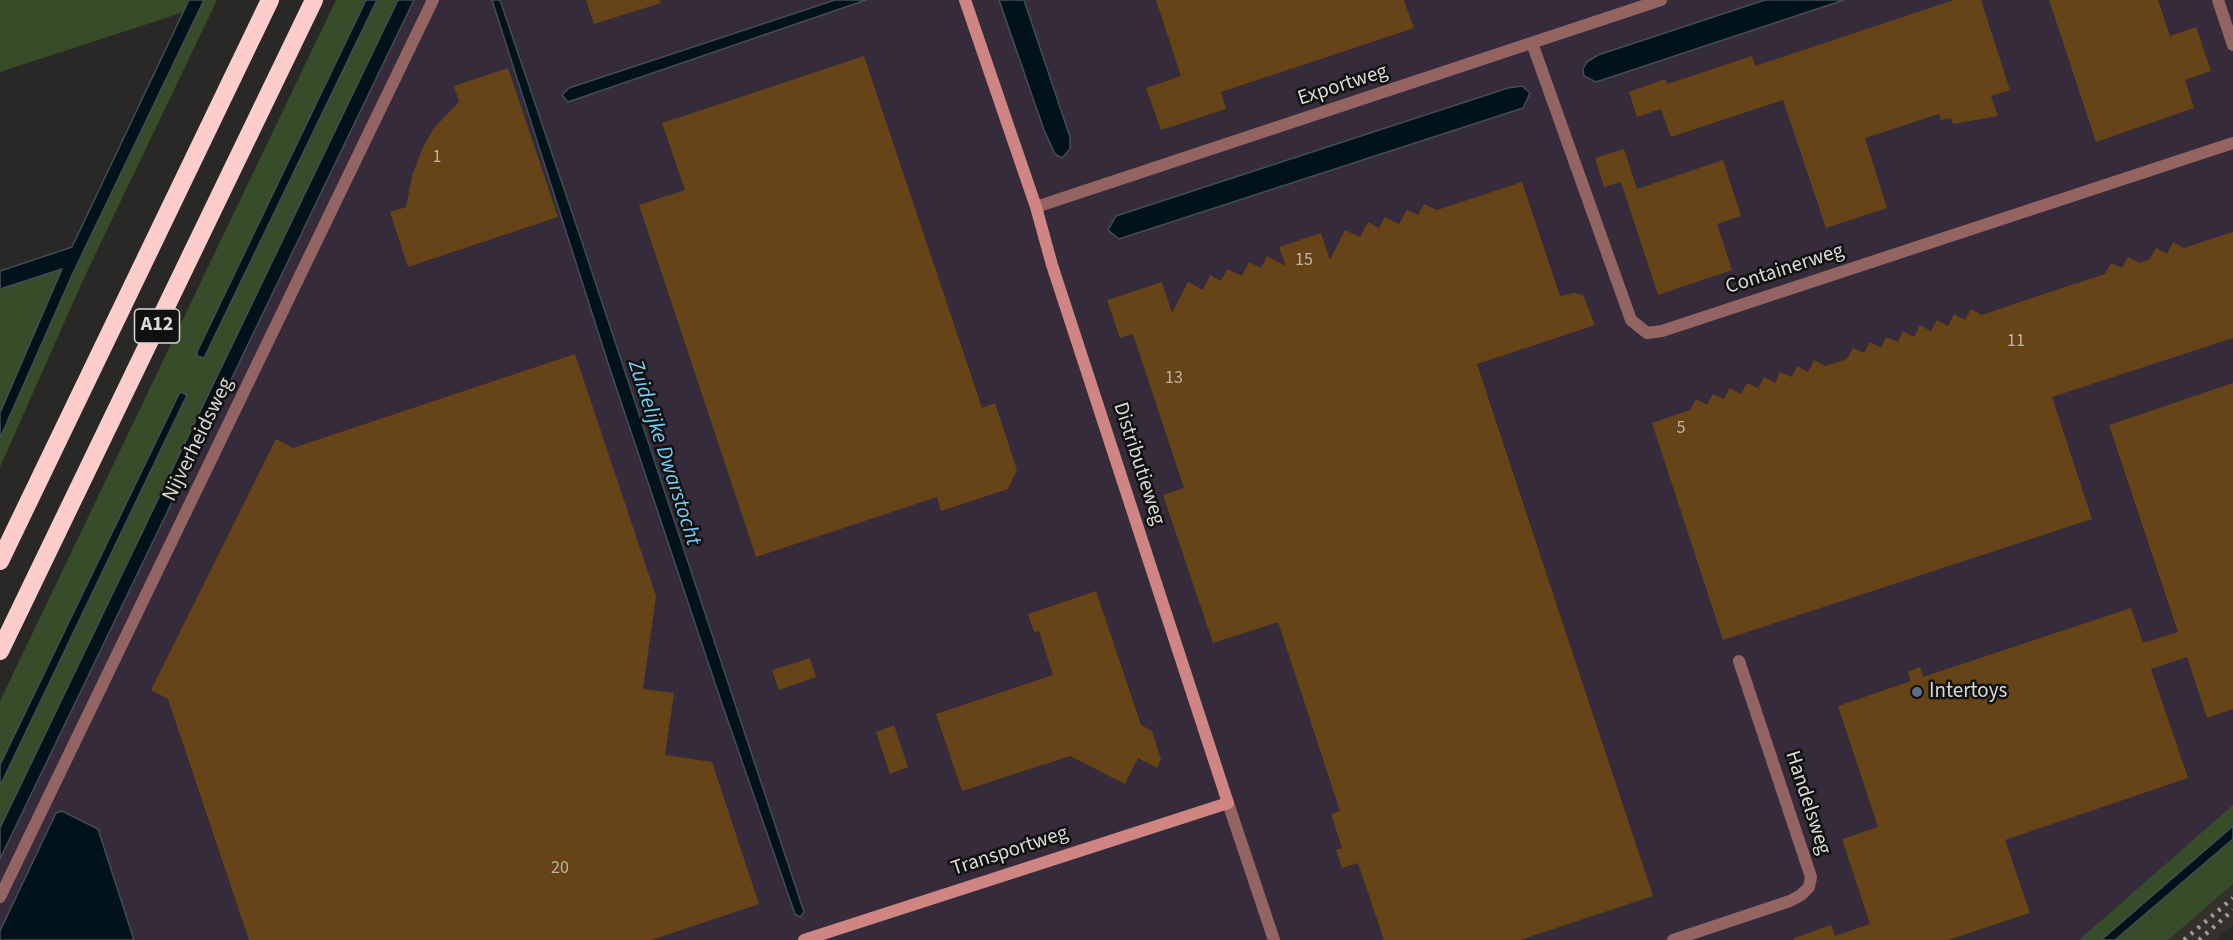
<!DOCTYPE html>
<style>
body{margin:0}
canvas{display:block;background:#292826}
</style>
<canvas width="2233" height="940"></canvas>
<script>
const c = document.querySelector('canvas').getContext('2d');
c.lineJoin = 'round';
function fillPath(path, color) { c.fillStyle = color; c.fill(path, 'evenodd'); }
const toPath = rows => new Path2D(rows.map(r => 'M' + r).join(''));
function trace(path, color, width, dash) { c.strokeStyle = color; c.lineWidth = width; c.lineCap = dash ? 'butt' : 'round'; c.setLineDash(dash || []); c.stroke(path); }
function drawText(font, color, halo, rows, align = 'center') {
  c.font = font + ' "Source Sans 3",sans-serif'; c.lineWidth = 5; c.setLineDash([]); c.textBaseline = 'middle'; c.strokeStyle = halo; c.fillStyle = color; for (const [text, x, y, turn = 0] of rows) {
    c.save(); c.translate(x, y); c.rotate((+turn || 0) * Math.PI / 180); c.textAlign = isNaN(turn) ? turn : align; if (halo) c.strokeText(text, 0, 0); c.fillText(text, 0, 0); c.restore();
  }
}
const built = toPath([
 [2233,884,2233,925,2216,940,2168,940]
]);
const industrial = toPath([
 [399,0,2233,0,2233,819,2093,940,0,940,0,833]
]);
const green = toPath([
 [0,0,189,0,184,12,0,72],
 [204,0,217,0,83,280,0,467,0,438,73,273],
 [336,0,366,0,197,352,204,358,377,0,398,0,0,828,0,786,187,396,180,393,0,765,0,701],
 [63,269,16,376,0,413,0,289],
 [2233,805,2233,826,2101,940,2079,940],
 [2233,839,2233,884,2168,940,2115,940]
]);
const water = toPath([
 [189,0,204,0,73,273,0,438,0,413,62,269,0,289,0,271,72,247,189,0],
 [366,0,377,0,204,358,197,356,197,352,366,0],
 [398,0,414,0,0,859,0,828,398,0],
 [492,0,500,0,583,245,804,912,800,917,795,914,720,698,608,363,492,0],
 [835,0,866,0,568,102,562,95,569,88,835,0],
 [999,0,1024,0,1070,137,1070,149,1062,158,1055,154,1044,130,999,0],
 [1765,0,1844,0,1596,82,1584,76,1583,69,1587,62,1598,55,1765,0],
 [1522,86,1530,93,1523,108,1119,239,1108,230,1116,216,1508,88,1522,86],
 [180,392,187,395,0,786,0,765,180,392],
 [62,811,98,829,134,940,0,940,0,931,56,813,62,811],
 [2233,826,2233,839,2115,940,2101,940,2233,826]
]);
const building = toPath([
 [586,0,660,0,661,3,594,24],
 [1156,0,1404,0,1414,28,1221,92,1226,109,1161,130,1146,88,1181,76],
 [1954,0,1981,0,2010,90,1991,96,1998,116,1953,124,1951,118,1941,120,1939,114,1865,138,1887,208,1826,228,1783,100,1671,137,1661,109,1637,117,1629,92,1665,79,1667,84,1752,56,1755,66],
 [2049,0,2158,0,2170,36,2196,27,2211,71,2185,80,2194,108,2096,142],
 [864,56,982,408,995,403,1017,470,1008,489,941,511,937,497,756,557,639,205,685,190,662,123],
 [508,68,558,217,408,267,390,212,406,207,412,176,422,149,434,128,459,102,454,86],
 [1624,149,1637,189,1723,160,1741,216,1717,224,1732,270,1658,295,1621,182,1604,187,1595,158],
 [1522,182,1560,296,1574,293,1583,295,1595,325,1477,364,1653,896,1520,940,1384,940,1358,863,1342,868,1336,850,1342,848,1331,814,1340,811,1278,622,1213,643,1163,495,1184,488,1133,334,1120,338,1107,300,1162,282,1172,313,1188,282,1203,290,1210,275,1221,281,1227,269,1242,276,1249,262,1261,268,1267,256,1286,266,1279,247,1321,233,1330,260,1345,230,1360,237,1368,222,1379,228,1385,217,1399,224,1407,210,1418,215,1424,204,1437,210],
 [2233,232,2233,338,2052,397,2092,519,1723,640,1652,423,1690,410,1696,399,1707,405,1713,394,1724,399,1730,388,1741,394,1747,383,1758,388,1764,377,1775,383,1780,372,1792,377,1797,366,1808,372,1814,360,1825,366,1847,359,1853,348,1864,353,1870,342,1881,348,1886,337,1898,342,1903,331,1914,337,1920,325,1931,331,1937,320,1948,326,1954,314,1965,320,1971,309,1982,315,2035,297,2105,274,2111,263,2122,268,2128,257,2139,263,2150,259,2156,248,2167,254,2173,242,2184,248],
 [575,354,656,596,643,689,674,693,665,755,712,762,759,904,651,940,249,940,168,699,151,690,276,439,293,448],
 [2233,383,2233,709,2207,718,2187,657,2151,669,2188,778,2005,840,2030,913,1948,940,1794,940,1794,938,1831,925,1835,936,1870,924,1842,839,1878,827,1838,706,1911,681,1908,672,1920,667,1923,677,2131,608,2143,643,2178,632,2109,425],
 [1096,591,1141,725,1152,731,1161,759,1157,768,1138,758,1125,784,1070,756,962,791,936,714,1053,675,1039,631,1034,632,1028,614],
 [810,658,816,677,779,690,772,670],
 [894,725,908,767,890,774,876,732]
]);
const street = toPath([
 [2218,0,2233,45],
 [1532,43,1631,320,1647,333,1662,331,2233,143],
 [1036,207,1661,0],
 [1228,803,1274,940],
 [0,897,433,0],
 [1673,940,1790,901,1801,895,1809,887,1811,877,1739,661]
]);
const secondary = toPath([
 [804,940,1228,803,1052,265,1036,207,965,0]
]);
const highway = toPath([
 [0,561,270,0],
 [0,651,314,0]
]);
const rail = toPath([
 [2184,940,2233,898],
 [2199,940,2233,910]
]);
const markers = [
 [1917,692,6,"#5c6f8a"]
];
const numberNames = [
 ["1",437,158],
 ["15",1304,261],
 ["11",2016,342],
 ["13",1174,379],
 ["5",1681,429],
 ["20",560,869]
];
const shields = [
 [157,326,45]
];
const shieldNames = [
 ["A12",157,326]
];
const streetNames = [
 ["Exportweg",1343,86,-18],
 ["Containerweg",1785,270,-18],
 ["Nijverheidsweg",199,440,-64],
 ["Distributieweg",1138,464,72],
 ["Handelsweg",1807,803,72],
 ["Transportweg",1010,852,-18]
];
const poiNames = [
 ["Intertoys",1929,692]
];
const waterNames = [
 ["Zuidelijke Dwarstocht",663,453,72]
];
fillPath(built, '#34312b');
fillPath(industrial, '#352b3a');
fillPath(green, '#374c29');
fillPath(water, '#02121a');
trace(water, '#424e53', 1.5);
fillPath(building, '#674418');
trace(street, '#936462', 12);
trace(secondary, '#cf8582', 12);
trace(highway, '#fccdca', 18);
trace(rail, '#9c9c9a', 4.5, [3, 6]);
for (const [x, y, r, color] of markers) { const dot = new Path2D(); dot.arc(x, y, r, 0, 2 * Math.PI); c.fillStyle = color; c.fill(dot); trace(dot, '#111110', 2); }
drawText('18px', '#bcb4a7', null, numberNames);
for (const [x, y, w] of shields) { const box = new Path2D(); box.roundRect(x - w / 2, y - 17, w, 34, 4.5); c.fillStyle = '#111110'; c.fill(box); trace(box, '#d9d9d7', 1.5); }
drawText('bold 20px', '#d9d9d7', null, shieldNames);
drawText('21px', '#d9d9d7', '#111110', streetNames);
drawText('21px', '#d9d9d7', '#111110', poiNames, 'left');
drawText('italic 22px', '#74cffa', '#111110', waterNames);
</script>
